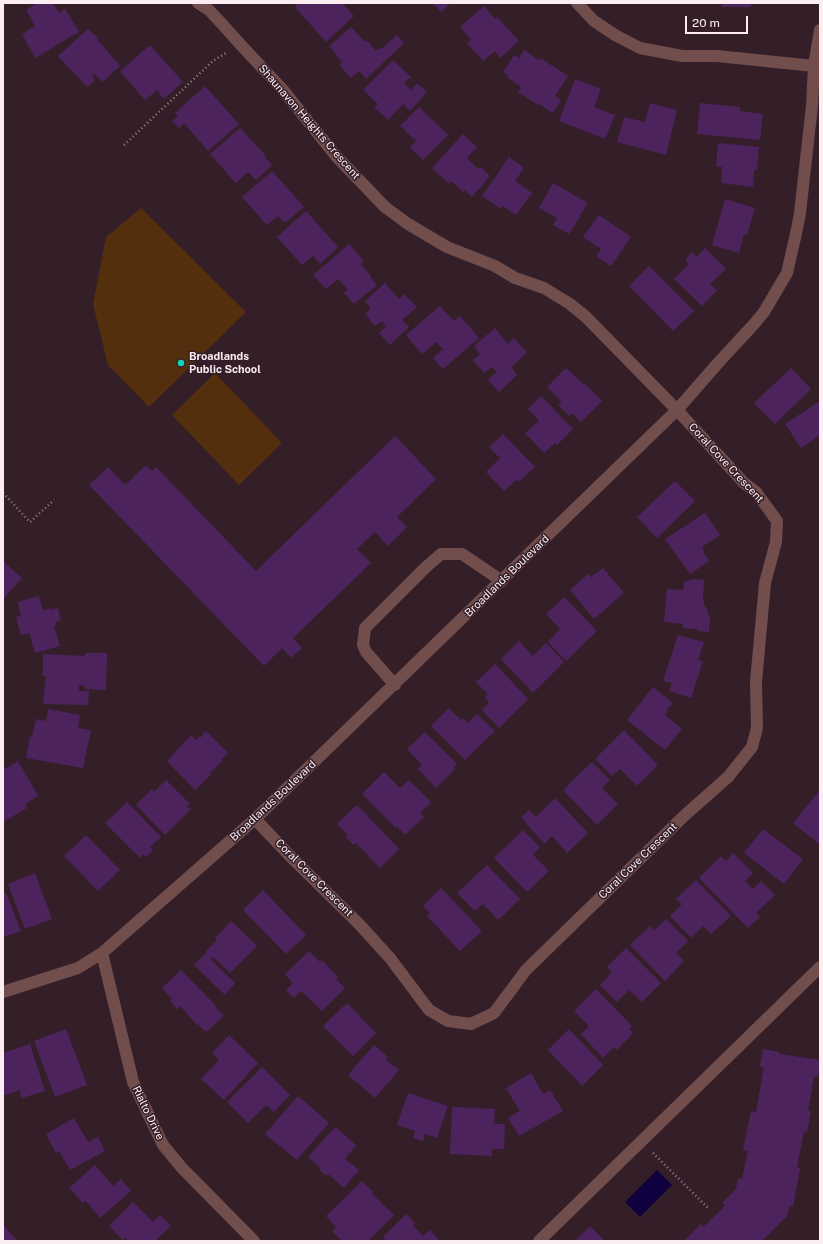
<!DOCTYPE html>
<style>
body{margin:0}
#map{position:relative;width:823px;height:1244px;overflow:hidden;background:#341f29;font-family:"Public Sans",sans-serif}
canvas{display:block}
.frame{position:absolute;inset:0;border:4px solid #fcedf3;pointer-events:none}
.scale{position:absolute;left:685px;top:16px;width:63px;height:18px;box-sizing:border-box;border:2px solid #fcedf3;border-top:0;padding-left:5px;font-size:12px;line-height:14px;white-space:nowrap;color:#fcedf3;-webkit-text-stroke:3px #341f29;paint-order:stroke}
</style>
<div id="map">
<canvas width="823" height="1244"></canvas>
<div class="frame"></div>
<div class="scale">20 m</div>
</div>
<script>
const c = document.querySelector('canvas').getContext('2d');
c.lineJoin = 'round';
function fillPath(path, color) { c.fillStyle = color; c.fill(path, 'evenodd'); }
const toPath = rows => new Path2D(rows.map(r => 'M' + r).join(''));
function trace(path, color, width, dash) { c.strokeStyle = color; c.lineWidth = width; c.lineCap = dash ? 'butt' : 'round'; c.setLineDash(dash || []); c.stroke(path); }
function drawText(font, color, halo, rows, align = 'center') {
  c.font = font + ' "Public Sans",sans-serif'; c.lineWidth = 3; c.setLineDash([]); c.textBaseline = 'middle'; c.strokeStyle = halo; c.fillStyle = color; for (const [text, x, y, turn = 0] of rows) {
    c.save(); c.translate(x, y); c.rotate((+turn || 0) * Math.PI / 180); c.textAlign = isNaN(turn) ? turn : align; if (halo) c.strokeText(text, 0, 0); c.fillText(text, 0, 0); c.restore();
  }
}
const green = toPath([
 [141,208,246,312,149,407,108,365,93,304,106,237],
 [215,373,282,443,239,485,172,415]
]);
const water = toPath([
 [657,1170,672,1185,640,1217,625,1202]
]);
const building = toPath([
 [37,3,53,3,59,13,65,9,79,32,35,58,22,34,35,26,26,10],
 [299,3,342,3,354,16,326,42,295,7],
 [433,3,451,3,441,12],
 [722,3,751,3,751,7,722,7],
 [484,6,495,19,497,17,519,41,500,58,495,51,483,61,467,43,471,40,460,27],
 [351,27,365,42,367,40,376,51,379,48,381,49,397,35,404,43,366,79,359,71,351,78,339,65,342,62,329,46],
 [88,29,98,38,97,39,120,66,102,82,95,74,92,77,95,80,87,87,58,56],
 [150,45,183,82,164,99,157,90,145,100,120,71],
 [524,50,539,60,540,58,568,76,555,96,561,100,553,113,539,104,538,105,518,92,521,87,507,77,508,75,503,72,514,55,519,58],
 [393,60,411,77,404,83,411,90,417,83,427,92,410,111,403,104,388,120,374,107,378,104,363,90],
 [575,79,601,89,594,107,615,115,605,139,559,121],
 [205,86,239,124,208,151,184,123,179,128,172,121,178,116,175,113],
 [650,103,677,110,666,155,617,142,624,117,645,122],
 [700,103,740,107,740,111,763,114,760,140,697,134],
 [419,107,448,135,423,160,410,147,416,141,400,126],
 [240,128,266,156,265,157,272,165,256,180,248,172,236,183,210,154],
 [463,134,477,147,467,158,478,169,481,167,490,176,472,197,465,190,463,192,451,181,449,184,432,168],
 [718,143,759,147,757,170,754,170,753,187,721,183,722,167,716,166],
 [509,157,524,168,515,181,532,193,516,215,503,206,501,209,482,196],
 [272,171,304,207,285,223,278,216,267,225,242,197],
 [553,183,588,203,569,234,553,225,557,218,539,208],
 [725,199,755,208,747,235,744,234,739,253,712,245],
 [306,211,338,247,320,264,313,256,302,265,277,237],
 [599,215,631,237,611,266,596,256,601,249,583,237],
 [349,244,364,261,361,264,371,276,370,277,377,285,354,304,344,293,348,290,338,279,326,289,313,275],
 [705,248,726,269,710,284,717,290,702,306,674,279,689,264,685,260,692,252,697,257],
 [649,266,694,311,673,331,629,286],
 [385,283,399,299,404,294,417,307,402,320,409,327,390,345,379,333,386,326,382,321,375,326,365,314,371,309,365,301],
 [440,306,454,321,460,316,479,338,443,369,433,358,443,349,436,342,422,354,406,335],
 [495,328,508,344,514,338,527,353,511,367,517,375,499,392,488,380,497,372,492,367,484,373,473,360,480,354,474,346],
 [566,368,583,384,584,383,602,401,581,422,572,413,569,416,558,405,562,402,547,387],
 [791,368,811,389,775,424,754,403],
 [541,396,573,429,557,445,555,443,544,453,525,433,539,421,528,409],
 [820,401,820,435,801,448,785,424],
 [503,434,535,467,518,482,516,480,504,491,486,472,500,458,489,447],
 [395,436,436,479,397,517,407,527,388,546,375,532,357,549,371,563,293,638,302,648,291,658,282,648,264,666,89,485,108,467,125,485,146,465,152,471,156,467,256,571],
 [675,481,695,501,657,538,637,517],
 [705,513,720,535,702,547,704,550,703,552,709,561,690,574,665,539],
 [3,561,22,578,3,599],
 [603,568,624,593,594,619,570,590,588,574,591,577],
 [693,579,704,580,703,601,704,602,704,606,706,607,709,616,710,616,709,632,697,631,697,629,683,628,683,624,664,622,667,589,683,590,684,582],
 [39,596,43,610,51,608,51,610,58,608,61,620,55,622,56,626,54,626,60,646,35,653,29,633,21,635,16,617,21,616,18,602],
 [564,597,597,631,566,661,548,642,560,629,546,614],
 [678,635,704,642,698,660,703,661,691,698,669,691,672,683,663,681],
 [519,641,533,656,546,643,564,662,533,693,501,659],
 [86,653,107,653,106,690,85,689,85,686,79,685,79,691,89,691,88,705,43,704,46,676,43,676,43,654,85,656],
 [495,664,528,699,499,728,482,710,489,702,485,697,488,694,476,682],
 [653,687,673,703,666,710,668,711,665,715,682,729,665,750,627,720],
 [449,708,461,720,464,718,468,723,477,714,495,731,465,760,431,726],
 [48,709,80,715,78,728,91,730,83,768,26,758,30,736,32,737,36,719,46,721],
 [624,730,658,765,637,786,620,769,612,776,595,759],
 [206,731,228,753,221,760,222,761,210,773,211,775,195,790,167,761,191,735,196,740,199,737,200,738],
 [425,732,457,764,453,767,455,769,436,788,418,769,422,765,407,749],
 [18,761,38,796,25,804,27,808,3,822,3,770],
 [592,762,610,780,602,788,618,804,597,825,563,790],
 [384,772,400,788,409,780,431,802,420,813,424,817,405,835,397,826,396,828,362,794],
 [166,780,190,804,187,806,191,809,165,835,136,805,152,789,154,792],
 [820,790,820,842,819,844,793,823],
 [555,798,588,833,567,853,552,836,544,844,521,817,529,810,536,817],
 [127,802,161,837,150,847,153,850,146,857,143,854,140,858,105,823],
 [357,805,399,849,380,868,356,843,353,845,346,837,348,835,337,824],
 [763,829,803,859,784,884,744,853],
 [523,830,540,847,533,855,549,871,527,892,494,858],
 [86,835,120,870,98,891,64,856],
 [733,853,753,873,745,881,753,889,761,881,775,895,756,913,760,917,748,928,699,878,721,856,726,861],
 [487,865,520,899,498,920,483,904,475,911,457,893],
 [35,873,52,919,25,929,8,884],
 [696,880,731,916,711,934,703,926,691,938,670,916,682,904,676,899],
 [441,888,482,931,460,951,427,916,430,913,423,906],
 [263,890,306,935,286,954,243,910],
 [6,893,21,931,3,937,3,894],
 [666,919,688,941,676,953,684,961,665,981,630,945,650,926,654,930],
 [231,921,257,946,230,973,213,957,210,959,235,983,225,995,194,965,207,952,206,951,217,940,215,938],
 [626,948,661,983,642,1002,629,990,617,1002,600,985,612,972,607,967],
 [309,951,320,962,322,960,338,977,336,979,345,988,322,1011,301,991,294,998,286,990,293,983,285,974],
 [181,970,216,1006,215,1007,224,1016,206,1032,198,1024,197,1025,180,1006,177,1009,170,1001,172,999,162,988],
 [596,989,632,1026,629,1029,633,1033,617,1050,614,1047,603,1058,581,1034,589,1026,574,1011],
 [347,1003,376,1033,353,1056,323,1026],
 [66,1029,87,1085,55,1097,34,1041],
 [569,1029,603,1065,582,1086,548,1050],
 [229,1035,258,1063,224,1100,201,1079,219,1060,212,1053],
 [30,1044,45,1091,22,1098,19,1090,3,1096,3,1053],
 [374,1045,388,1057,386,1060,399,1070,375,1098,348,1075],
 [763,1049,779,1052,779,1054,820,1060,818,1077,814,1077,808,1111,811,1111,807,1132,804,1131,797,1168,800,1168,793,1207,790,1206,787,1216,763,1240,764,1241,684,1241,701,1224,703,1227,725,1206,722,1203,736,1189,738,1179,742,1179,748,1151,743,1150,751,1111,756,1112,764,1067,760,1067],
 [262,1067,290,1095,274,1112,266,1105,248,1123,227,1102],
 [531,1073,543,1094,550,1090,563,1111,519,1136,508,1118,520,1111,506,1088],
 [408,1093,448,1106,437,1138,425,1134,423,1141,413,1138,415,1131,397,1125],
 [298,1096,329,1123,297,1160,265,1134],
 [452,1107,495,1109,494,1124,505,1124,504,1149,492,1149,492,1156,450,1154],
 [74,1118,88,1142,98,1137,105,1151,70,1170,59,1151,56,1153,46,1134],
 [335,1127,356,1145,345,1159,359,1170,344,1188,328,1174,326,1176,319,1169,320,1167,308,1157],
 [95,1165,113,1186,121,1179,131,1191,100,1218,86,1201,83,1203,69,1188],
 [362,1181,373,1192,372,1194,394,1215,368,1241,342,1241,332,1231,336,1227,326,1216],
 [133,1202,153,1222,160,1215,171,1226,155,1241,128,1241,126,1238,123,1240,109,1226],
 [406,1214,415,1223,413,1226,423,1236,430,1230,439,1240,437,1241,386,1241,383,1237],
 [3,1225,16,1239,14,1241,3,1241],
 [590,1226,605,1241,575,1241]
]);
const path = toPath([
 [124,145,213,61,226,53],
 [3,493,30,522,54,500],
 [653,1153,708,1208]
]);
const minor = toPath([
 [198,3,209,10,223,25,240,44,283,90,336,156,385,207,408,224,447,247,495,266,515,278,544,288,570,304,586,317,677,410,744,483,756,492,777,521,776,542,765,583,756,682,757,728,752,747,728,777,684,816,526,970,494,1013,471,1024,448,1021,429,1010,390,958,359,924,292,858,255,819],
 [577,3,594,21,615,35,640,48,682,56,717,56,814,66],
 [395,685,366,652,363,645,365,628,426,567,441,554,462,554,502,581],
 [102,953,133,1082,163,1145,182,1168,254,1241],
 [3,992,78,968,102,953,255,819,677,410,718,363,755,323,764,312,787,273,797,229,800,213,812,106,814,66,820,30],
 [539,1241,820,967]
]);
const markers = [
 [181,363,4,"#0dd5b5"]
];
const streetNames = [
 ["Shaunavon Heights Crescent",309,122,49],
 ["Coral Cove Crescent",726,463,47],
 ["Broadlands Boulevard",507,576,-44],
 ["Broadlands Boulevard",273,801,-43],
 ["Coral Cove Crescent",638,861,-44],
 ["Coral Cove Crescent",314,878,45],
 ["Rialto Drive",148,1113,64]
];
const poiNames = [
 ["Broadlands",189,357],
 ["Public School",189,370]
];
fillPath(green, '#542f0d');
fillPath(water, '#0f013f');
fillPath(building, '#4d235e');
trace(path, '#96848c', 2.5, [1, 3]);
trace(minor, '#714e4b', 12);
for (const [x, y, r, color] of markers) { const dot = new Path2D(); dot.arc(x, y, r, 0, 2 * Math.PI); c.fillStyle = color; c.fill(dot); trace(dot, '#341f29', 1.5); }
drawText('11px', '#fcedf3', '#341f29', streetNames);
drawText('bold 11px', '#fcedf3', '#341f29', poiNames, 'left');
</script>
